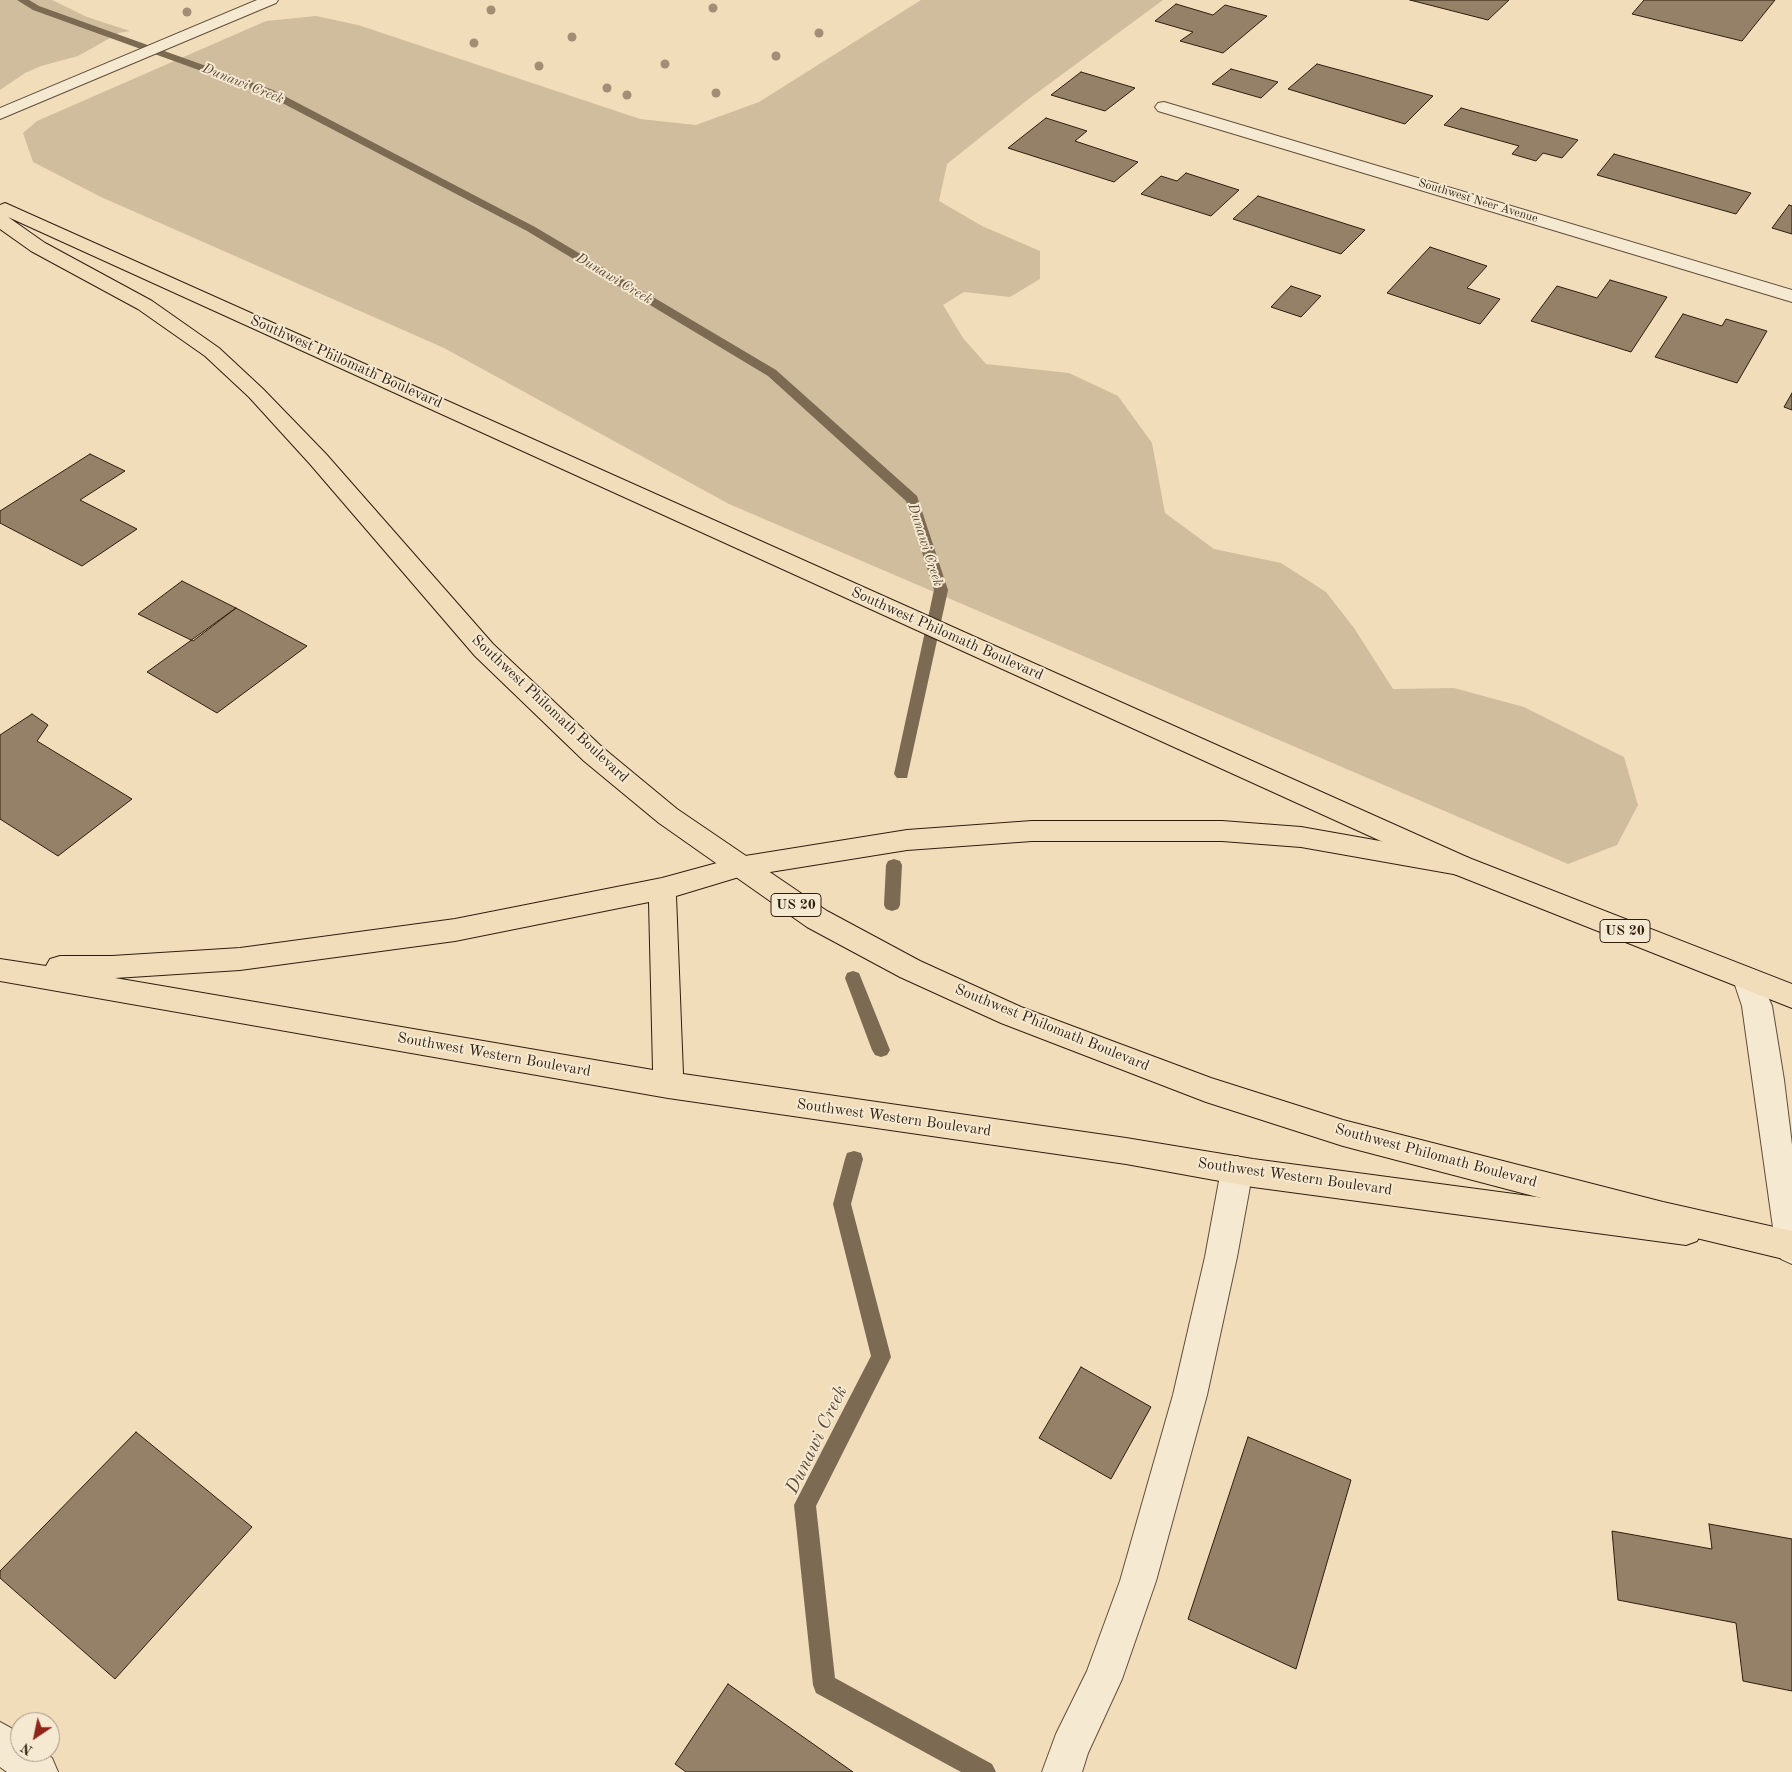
<!DOCTYPE html>
<style>
body{margin:0}
#map{position:relative;width:1792px;height:1772px;overflow:hidden;background:#f1ddba;font-family:"Old Standard TT",serif}
canvas{display:block}
.north{position:absolute;left:10px;top:1712px;width:50px;height:50px;box-sizing:border-box;background:#f6e9d2;border:1px solid #a69884;border-radius:50%;rotate:214deg;font-size:14px;font-weight:700;line-height:20px;text-align:center;color:#2f1e10}
.north::after{content:'';display:block;margin:auto;width:18px;height:22px;background:#8f2418;clip-path:polygon(50% 0,100% 100%,50% 72%,0 100%)}
</style>
<div id="map">
<canvas width="1792" height="1772"></canvas>
<div class="north">N</div>
</div>
<script>
const c = document.querySelector('canvas').getContext('2d');
c.lineJoin = 'round';
function fillPath(path, color) { c.fillStyle = color; c.fill(path, 'evenodd'); }
const toPath = rows => new Path2D(rows.map(r => 'M' + r).join(''));
function trace(path, color, width, dash) { c.strokeStyle = color; c.lineWidth = width; c.lineCap = dash ? 'butt' : 'round'; c.setLineDash(dash || []); c.stroke(path); }
function drawText(font, color, halo, rows, align = 'center') {
  c.font = font + ' "Old Standard TT",serif'; c.lineWidth = 4; c.setLineDash([]); c.textBaseline = 'middle'; c.strokeStyle = halo; c.fillStyle = color; for (const [text, x, y, turn = 0] of rows) {
    c.save(); c.translate(x, y); c.rotate((+turn || 0) * Math.PI / 180); c.textAlign = isNaN(turn) ? turn : align; if (halo) c.strokeText(text, 0, 0); c.fillText(text, 0, 0); c.restore();
  }
}
const green = toPath([
 [0,0,52,0,87,17,130,31,119,33,78,56,41,66,25,73,0,90],
 [921,0,1163,0,1026,101,947,164,939,201,982,226,1040,251,1040,279,1010,297,964,292,943,305,963,338,986,364,1069,373,1118,396,1152,443,1165,513,1214,549,1281,563,1326,592,1354,628,1393,689,1454,688,1524,707,1624,757,1638,805,1617,845,1568,864,729,504,444,348,101,197,33,162,23,133,37,121,266,21,316,16,358,25,640,119,696,125,759,102]
]);
const stream = toPath([
 [17,0,29,0,39,6,273,90,535,227,776,370,917,496,948,590,907,778,897,778,894,774,934,590,906,501,768,376,527,231,265,94,33,10,17,0],
 [894,859,900,861,902,865,900,905,898,909,892,911,886,909,884,905,886,865,888,861,894,859],
 [853,971,859,973,861,978,890,1050,887,1055,881,1057,875,1055,872,1050,845,978,847,973,853,971],
 [854,1151,861,1153,863,1159,851,1204,891,1357,816,1506,835,1678,992,1764,996,1772,961,1772,816,1693,813,1685,794,1505,871,1356,833,1204,845,1159,847,1153,854,1151]
]);
const building = toPath([
 [1410,0,1509,0,1488,20,1410,0],
 [1644,0,1775,0,1742,41,1632,14,1644,0],
 [1176,4,1213,15,1225,5,1267,16,1223,53,1180,41,1193,32,1155,21,1176,4],
 [1317,64,1358,75,1433,96,1405,124,1288,89,1317,64],
 [1231,69,1278,82,1261,98,1212,84,1231,69],
 [1081,72,1135,88,1105,111,1051,95,1081,72],
 [1461,108,1578,140,1562,158,1543,153,1536,161,1512,154,1519,146,1444,125,1461,108],
 [1046,118,1087,131,1075,141,1138,162,1114,182,1008,148,1046,118],
 [1614,154,1751,193,1736,214,1597,175,1614,154],
 [1186,173,1239,190,1211,216,1141,194,1161,176,1177,181,1186,173],
 [1258,196,1365,230,1341,254,1233,219,1258,196],
 [1789,205,1792,206,1792,234,1772,228,1789,205],
 [1430,247,1487,266,1467,288,1500,299,1480,324,1387,293,1430,247],
 [1610,280,1667,297,1631,352,1531,321,1557,286,1597,298,1610,280],
 [1291,286,1321,296,1301,317,1271,307,1291,286],
 [1683,314,1722,326,1726,319,1767,331,1737,383,1655,357,1683,314],
 [1792,393,1792,410,1784,407,1792,393],
 [90,454,125,471,80,500,137,529,82,566,0,523,0,511,90,454],
 [182,581,236,608,193,641,138,614,182,581],
 [236,608,307,646,217,713,147,672,236,608],
 [32,714,48,725,37,741,132,799,58,856,0,819,0,735,32,714],
 [1081,1367,1151,1407,1111,1479,1039,1438,1081,1367],
 [136,1432,252,1527,115,1679,0,1578,0,1571,136,1432],
 [1248,1437,1351,1480,1296,1669,1188,1619,1248,1437],
 [1709,1524,1792,1539,1792,1691,1743,1681,1736,1623,1618,1600,1612,1531,1712,1549,1709,1524],
 [728,1684,853,1772,686,1772,675,1764,728,1684]
]);
const minor = toPath([
 [257,0,278,0,276,3,0,119,0,108,257,0],
 [1164,102,1792,290,1792,302,1158,111,1155,107,1158,103,1164,102],
 [1747,967,1757,971,1772,1006,1784,1080,1792,1145,1792,1264,1781,1259,1776,1249,1742,1006,1733,979,1737,971,1747,967],
 [1237,1156,1248,1160,1253,1170,1237,1257,1207,1395,1156,1581,1122,1679,1088,1753,1082,1772,1042,1772,1056,1734,1087,1671,1120,1581,1173,1395,1205,1257,1221,1170,1226,1160,1237,1156],
 [0,1722,20,1733,20,1752,44,1752,52,1758,58,1772,7,1772,0,1767,0,1722]
]);
const major = toPath([
 [1032,821,1222,821,1301,827,1459,855,1469,858,1473,865,1469,872,1459,875,1301,847,1222,841,1032,841,907,850,739,877,676,896,683,1074,1126,1138,1253,1159,1686,1217,1697,1221,1702,1231,1697,1241,1686,1245,1253,1187,1126,1164,668,1098,0,981,0,959,46,966,50,959,60,956,112,956,240,948,455,919,662,878,739,857,907,830,1032,821],
 [649,902,653,1070,115,978,240,970,455,941,649,902]
]);
const highway = toPath([
 [5,203,1469,858,1792,984,1792,1008,1449,872,8,217,45,243,152,301,219,348,263,389,326,454,493,644,602,747,677,809,827,911,920,961,1021,1007,1211,1078,1343,1120,1663,1202,1792,1231,1792,1261,1663,1230,1343,1146,1206,1102,1001,1023,900,977,807,927,659,823,584,761,475,656,310,464,249,397,205,356,138,309,31,251,0,229,0,214,4,215,0,214,0,205,5,203]
]);
const trees = [
 [713,8],
 [491,10],
 [187,12],
 [819,33],
 [572,37],
 [474,43],
 [776,56],
 [665,64],
 [539,66],
 [607,88],
 [716,93],
 [627,95]
];
const farStreetnames = [
 ["Southwest Neer Avenue",1478,201,17]
];
const farWaternames = [
 ["Dunawi Creek",243,84,22],
 ["Dunawi Creek",614,279,31],
 ["Dunawi Creek",925,545,72]
];
const shields = [
 [796,905,50],
 [1625,931,50]
];
const shieldNames = [
 ["US 20",796,905],
 ["US 20",1625,931]
];
const streetNames = [
 ["Southwest Philomath Boulevard",346,362,24],
 ["Southwest Philomath Boulevard",947,634,24],
 ["Southwest Philomath Boulevard",550,709,43],
 ["Southwest Philomath Boulevard",1052,1028,22],
 ["Southwest Western Boulevard",494,1055,10],
 ["Southwest Western Boulevard",894,1118,8],
 ["Southwest Philomath Boulevard",1436,1156,15],
 ["Southwest Western Boulevard",1295,1177,8]
];
const nearWaternames = [
 ["Dunawi Creek",817,1440,-64]
];
fillPath(green, '#d0bd9d');
fillPath(stream, '#7c6a53');
fillPath(building, '#948168');
trace(building, '#2f1e10', 1);
trace(minor, '#604e3a', 2);
trace(major, '#2f1e10', 2);
trace(highway, '#2f1e10', 2);
fillPath(minor, '#f6e9d2');
fillPath(major, '#f1ddba');
fillPath(highway, '#f1ddba');
c.fillStyle = '#a18e74';
for (const [x, y] of trees) { c.beginPath(); c.arc(x, y, 4.5, 0, 2 * Math.PI); c.fill(); }
drawText('12px', '#2f1e10', '#f6e9d2', farStreetnames);
drawText('italic 14px', '#5c4a37', '#f6e9d2', farWaternames);
for (const [x, y, w] of shields) { const box = new Path2D(); box.roundRect(x - w / 2, y - 11.5, w, 23, 4); c.fillStyle = '#f6e9d2'; c.fill(box); trace(box, '#2f1e10', 1); }
drawText('bold 14px', '#2f1e10', null, shieldNames);
drawText('15px', '#2f1e10', '#f6e9d2', streetNames);
drawText('italic 19px', '#5c4a37', '#f6e9d2', nearWaternames);
</script>
